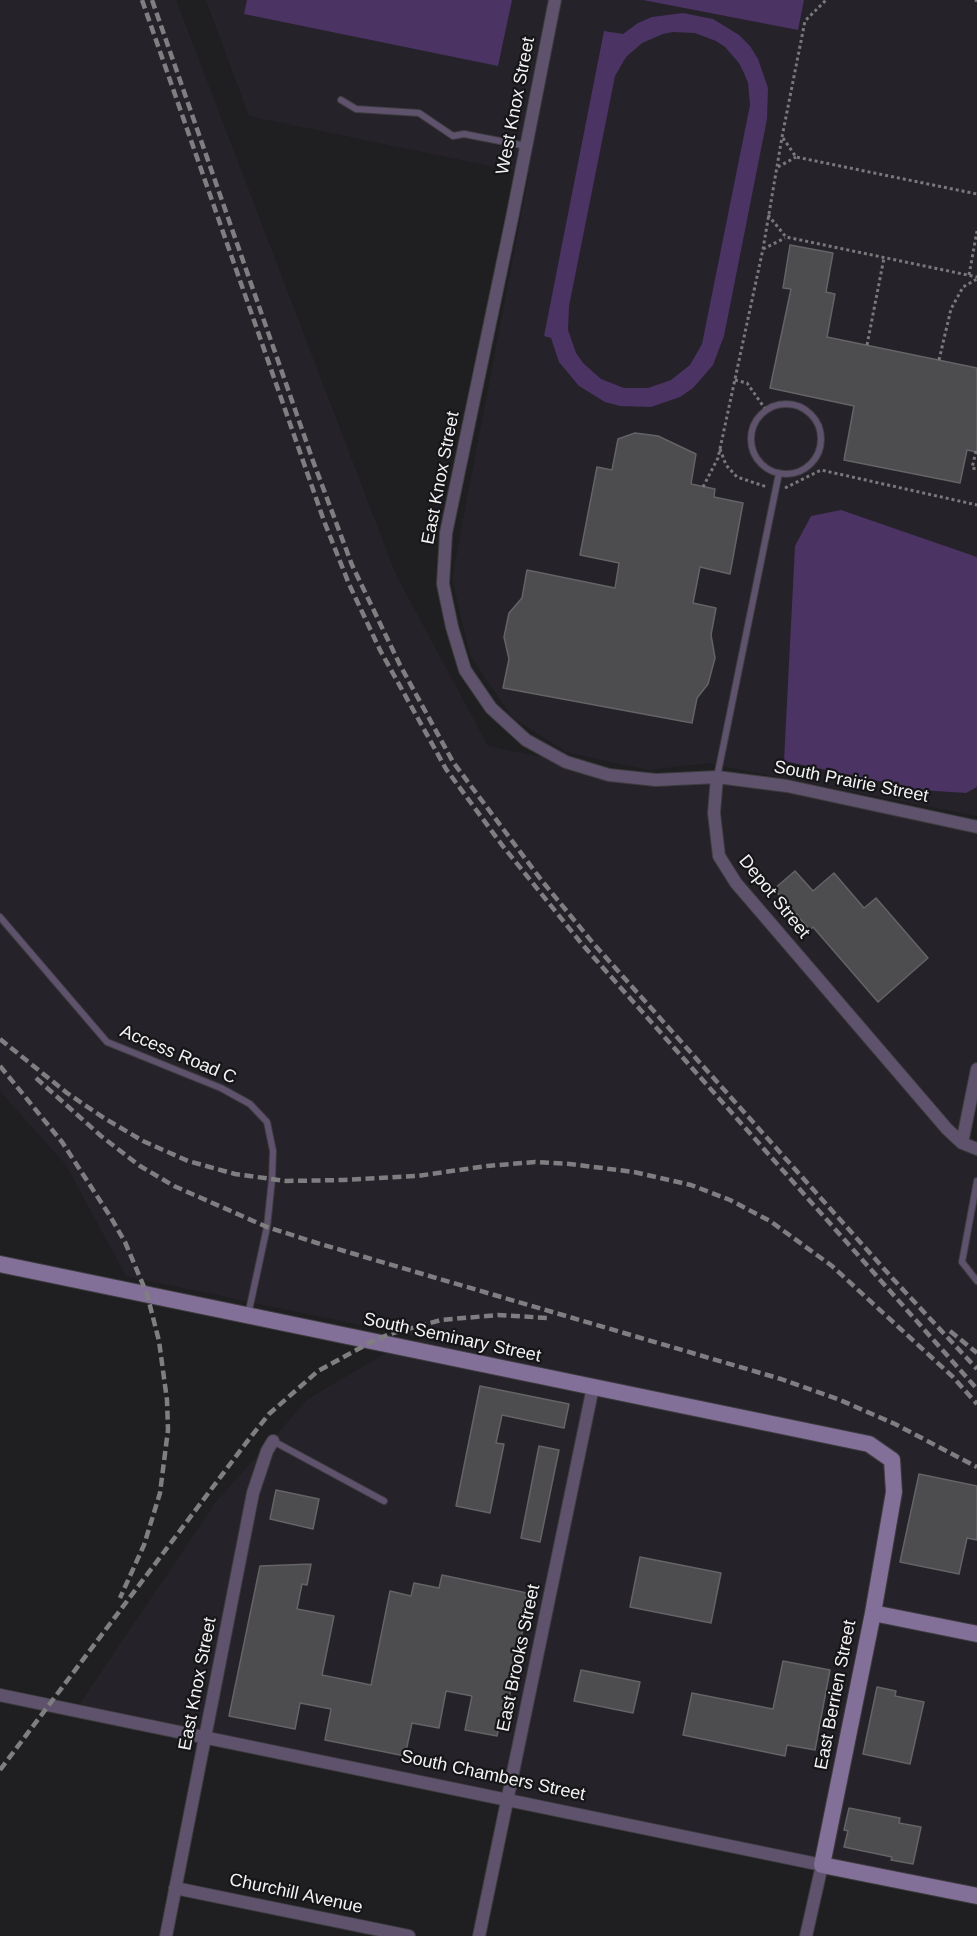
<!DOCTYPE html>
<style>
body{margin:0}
canvas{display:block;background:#1f1e20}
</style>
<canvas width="977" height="1936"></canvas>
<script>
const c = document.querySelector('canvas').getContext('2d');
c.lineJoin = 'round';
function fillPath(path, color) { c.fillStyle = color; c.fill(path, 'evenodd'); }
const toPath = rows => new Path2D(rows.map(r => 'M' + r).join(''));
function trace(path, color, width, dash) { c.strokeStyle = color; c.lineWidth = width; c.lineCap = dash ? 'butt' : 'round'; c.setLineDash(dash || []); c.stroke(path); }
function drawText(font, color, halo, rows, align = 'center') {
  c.font = font + ' Helvetica,sans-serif'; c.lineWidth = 4.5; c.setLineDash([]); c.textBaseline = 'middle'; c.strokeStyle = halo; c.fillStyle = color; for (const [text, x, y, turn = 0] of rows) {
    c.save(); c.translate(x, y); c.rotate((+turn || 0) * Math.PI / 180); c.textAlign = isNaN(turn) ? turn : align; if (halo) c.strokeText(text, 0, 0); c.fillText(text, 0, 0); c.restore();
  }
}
const built = toPath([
 [0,0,176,0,396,575,488,746,566,762,609,775,717,777,977,827,977,1069,963,1143,977,1149,977,1896,75,1711,216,1502,308,1399,398,1346,423,1338,126,1276,66,1165,0,1091],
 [206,0,977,0,977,816,707,763,649,770,566,752,512,717,470,655,452,578,529,174,249,116]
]);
const green = toPath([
 [247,0,512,0,498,66,244,14],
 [643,0,804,0,798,30],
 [683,13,713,19,739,35,750,46,758,59,768,88,767,119,724,336,713,365,693,388,680,397,651,407,620,406,605,402,579,386,559,362,551,338,544,336,604,31,623,34,638,23,652,17],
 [673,32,695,33,716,41,725,47,739,63,744,73,748,83,750,105,702,344,690,365,671,380,648,388,624,388,601,379,583,363,576,353,568,330,569,306,615,76,626,57,642,43,663,34],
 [841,510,977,557,977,787,966,793,920,790,784,761,795,546,811,516]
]);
const building = toPath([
 [790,245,833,253,826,292,835,294,827,337,977,368,977,452,967,450,960,483,844,460,854,406,770,388,791,289,783,288,790,245],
 [635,433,658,436,696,454,691,484,715,489,714,497,743,503,730,574,700,567,693,603,716,608,711,635,715,658,708,684,697,698,692,723,503,688,509,659,504,637,509,613,522,598,527,570,615,588,619,563,580,555,597,467,612,470,618,439,635,433],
 [795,871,813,891,834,873,864,908,876,898,928,958,878,1002,813,927,810,930,774,889,795,871],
 [480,1386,569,1404,564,1428,502,1415,496,1443,504,1444,490,1513,456,1506,480,1386],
 [539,1446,559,1450,540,1542,521,1538,539,1446],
 [919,1474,977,1486,977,1540,967,1538,959,1574,900,1562,919,1474],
 [276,1490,319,1499,313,1529,270,1519,276,1490],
 [640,1557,721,1573,711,1623,630,1607,640,1557],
 [311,1564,307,1585,302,1584,297,1609,334,1616,322,1675,371,1685,390,1591,411,1596,414,1583,439,1588,442,1575,527,1593,521,1618,525,1618,508,1703,504,1703,497,1736,465,1730,472,1696,446,1691,439,1728,412,1723,405,1756,325,1740,331,1709,300,1703,295,1729,229,1716,260,1566,311,1564],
 [783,1661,830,1670,815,1750,787,1745,785,1756,683,1735,692,1693,773,1709,783,1661],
 [581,1670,640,1682,633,1713,574,1701,581,1670],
 [877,1687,896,1691,895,1696,924,1702,910,1764,863,1754,877,1687],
 [849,1808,900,1818,899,1823,921,1827,913,1864,891,1860,892,1857,844,1847,848,1831,844,1830,849,1808]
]);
const path = toPath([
 [975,0,977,1],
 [783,138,796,157,977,194],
 [778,167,796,157],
 [768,215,786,237,977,277],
 [763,249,785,238],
 [969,275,977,231],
 [867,345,884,258],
 [939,360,951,309,963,287,977,279],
 [735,380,747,383,766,410],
 [720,449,726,465,737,477,767,487],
 [976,451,972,468,977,469],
 [703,487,718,458,763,249,782,137,805,21,826,0],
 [785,488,821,470,977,505]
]);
const lane = toPath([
 [341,100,356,109,419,113,453,136,464,134,526,146],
 '751 439a35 35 0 1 1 70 0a35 35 0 1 1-70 0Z',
 [717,777,779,473],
 [0,917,107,1042,221,1088,250,1104,267,1122,273,1151,272,1179,267,1227,248,1315],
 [977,1181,962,1262,977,1281],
 [273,1441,384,1501]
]);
const street = toPath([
 [555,0,512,218,446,533,443,584,452,627,465,670,491,708,526,740,566,762,609,775,656,780,717,777,787,786,977,827],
 [717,777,714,813,719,856,736,883,947,1129,962,1143,977,1149],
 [962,1143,977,1069],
 [0,1695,822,1865,806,1936],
 [175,1888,409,1936],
 [166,1936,253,1493,267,1451,273,1441],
 [479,1936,593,1387]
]);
const secondary = toPath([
 [0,1264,869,1444,892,1460,894,1492,873,1613,822,1865,977,1896],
 [873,1613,977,1634]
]);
const rail = toPath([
 [142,0,324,521,349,584,380,650,446,769,502,845,581,943,977,1389],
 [152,0,313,461,352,565,400,665,453,762,542,881,593,943,894,1280,977,1369],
 [0,1039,67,1093,104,1118,143,1141,188,1161,235,1174,286,1181,344,1180,417,1176,487,1166,535,1162,570,1164,634,1172,691,1185,730,1200,770,1221,832,1266,953,1377,977,1404],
 [0,1066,62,1142,110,1216,125,1242,147,1294,159,1341,167,1400,168,1430,160,1493,144,1545,120,1598],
 [36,1078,101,1136,140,1166,174,1186,267,1227,317,1243,781,1379,840,1400,895,1424,977,1467],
 [950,1331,977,1353],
 [0,1770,246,1443,269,1414,318,1371,373,1341,390,1334,441,1320,498,1315,548,1318]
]);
const streetNames = [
 ["West Knox Street",516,106,-79],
 ["East Knox Street",441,478,-79],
 ["South Prairie Street",851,782,11],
 ["Depot Street",774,897,51],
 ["Access Road C",178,1055,23],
 ["South Seminary Street",452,1338,12],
 ["East Brooks Street",519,1658,-78],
 ["East Knox Street",198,1684,-79],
 ["East Berrien Street",836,1695,-79],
 ["South Chambers Street",493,1776,12],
 ["Churchill Avenue",296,1894,12]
];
fillPath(built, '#26222a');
fillPath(green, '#4b3363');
fillPath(building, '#4d4c4e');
trace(building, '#646365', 1.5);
trace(lane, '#3d3c3e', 8);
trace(street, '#3d3c3e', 14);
trace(secondary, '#3d3c3e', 18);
trace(path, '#79787a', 3, [3, 3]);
trace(lane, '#5e526c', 6);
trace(street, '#5e526c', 12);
trace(secondary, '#837099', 16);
trace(rail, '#7f7e80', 4.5, [9, 4.5]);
drawText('18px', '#f3f2f4', '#161517', streetNames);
</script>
